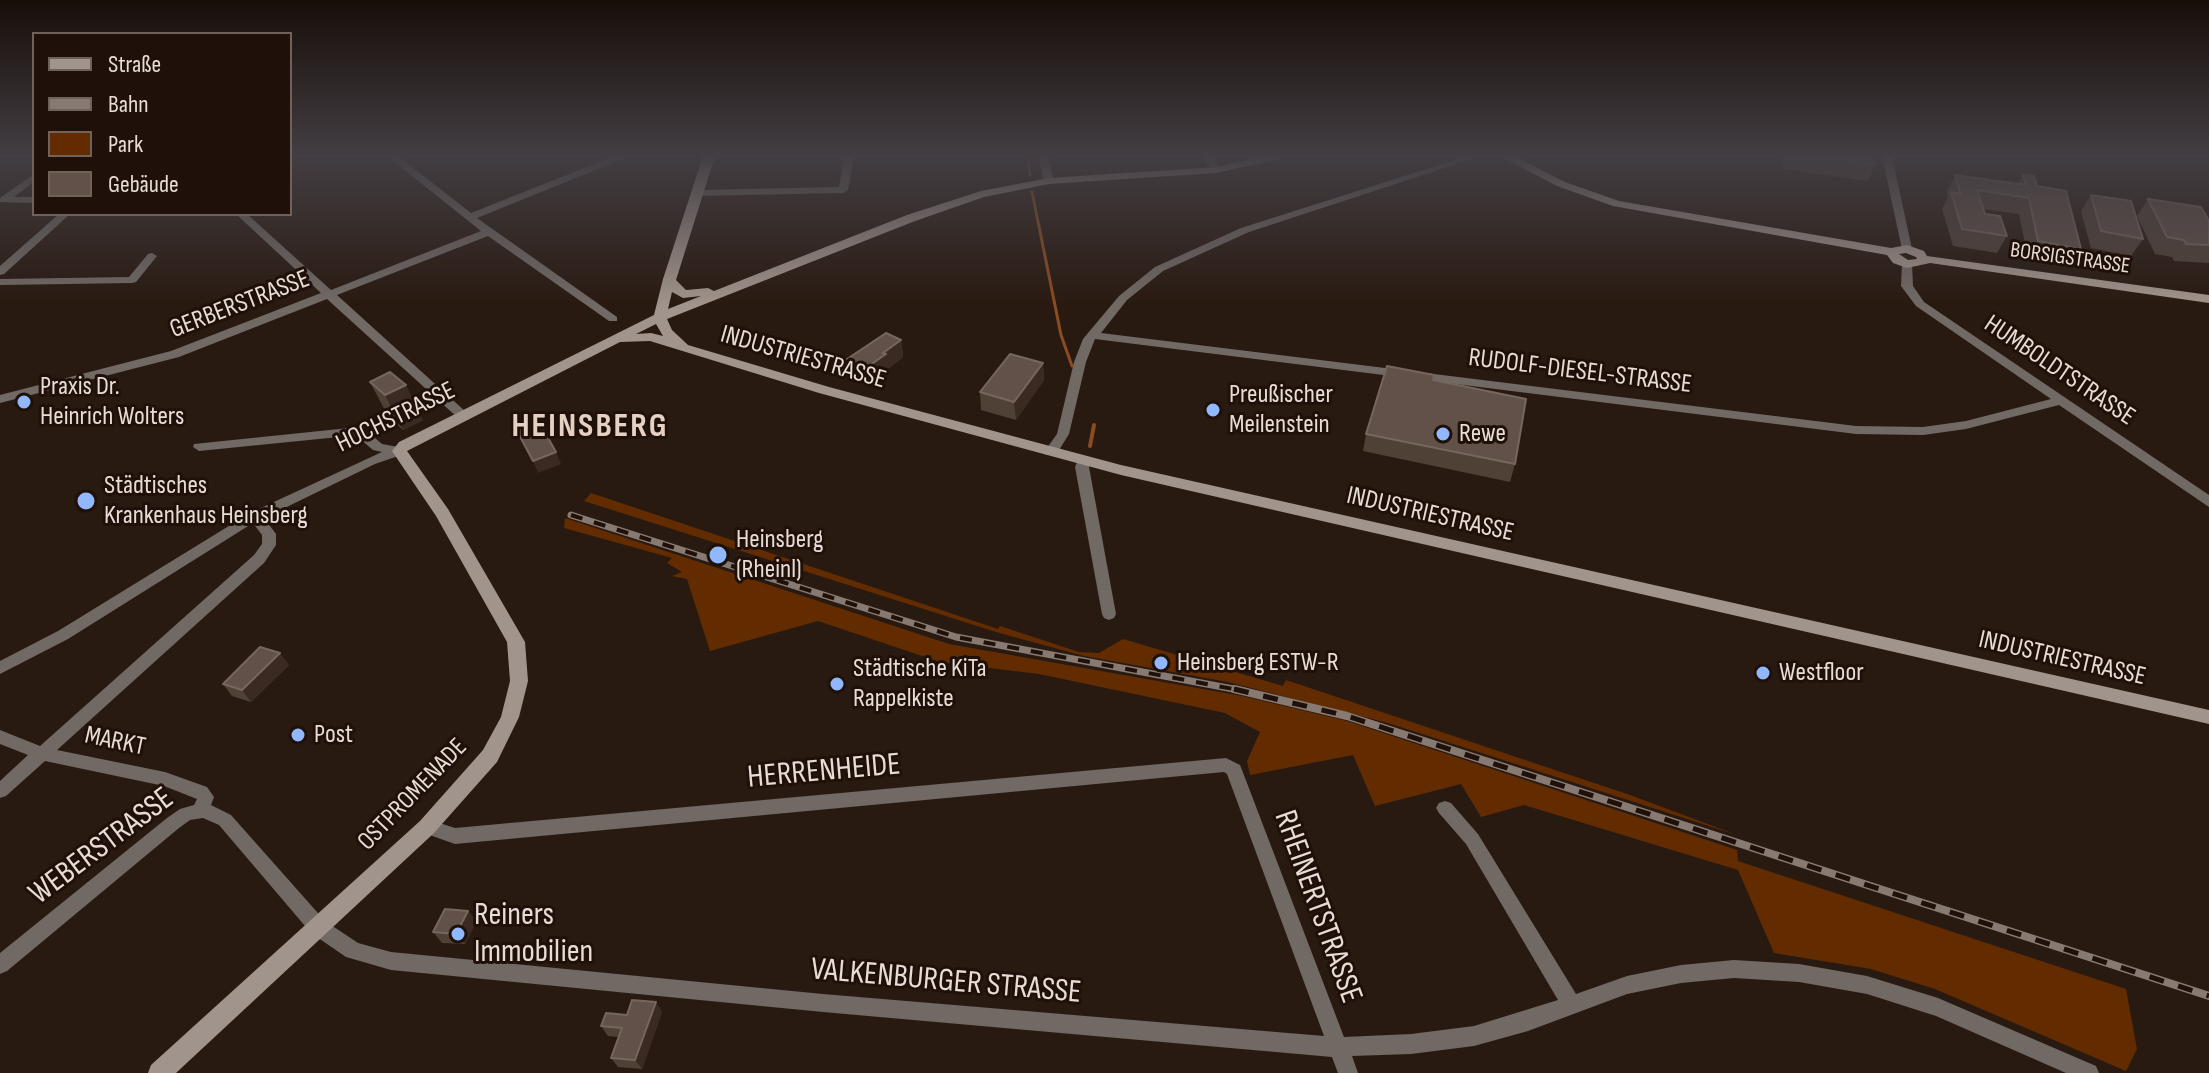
<!DOCTYPE html>
<meta charset="utf-8">
<style>
body{margin:0}
#map{position:relative;width:2209px;height:1073px;overflow:hidden;background:#291a11;font-family:"Sofia Sans Condensed",sans-serif}
canvas{display:block}
.legend{position:absolute;left:32px;top:32px;width:260px;height:184px;box-sizing:border-box;background:#1f1109;border:2px solid #6f625b;margin:0;padding:10px 14px;list-style:none;font-size:24px;color:#e7dcd6}
.legend li{display:flex;align-items:center;gap:16px;height:40px}
.legend b{width:40px;border:2px solid #6f625b}
</style>
<div id="map">
<canvas width="2209" height="1073"></canvas>
<ul class="legend">
<li><b style="height:10px;background:#a1948c"></b>Straße</li>
<li><b style="height:10px;background:#877a73"></b>Bahn</li>
<li><b style="height:22px;background:#632c00"></b>Park</li>
<li><b style="height:22px;background:#615148"></b>Gebäude</li>
</ul>
</div>
<script>
const c = document.querySelector('canvas').getContext('2d');
c.lineJoin = 'round';
function fillPath(path, color) { c.fillStyle = color; c.fill(path, 'evenodd'); }
const toPath = rows => new Path2D(rows.map(r => 'M' + r).join(''));
function trace(path, color, width, dash) { c.strokeStyle = color; c.lineWidth = width; c.lineCap = dash ? 'butt' : 'round'; c.setLineDash(dash || []); c.stroke(path); }
function drawText(font, color, halo, rows, align = 'center') {
  c.font = font + ' "Sofia Sans Condensed",sans-serif'; c.lineWidth = 6; c.setLineDash([]); c.textBaseline = 'middle'; c.strokeStyle = halo; c.fillStyle = color; for (const [text, x, y, turn = 0] of rows) {
    c.save(); c.translate(x, y); c.rotate((+turn || 0) * Math.PI / 180); c.textAlign = isNaN(turn) ? turn : align; if (halo) c.strokeText(text, 0, 0); c.fillText(text, 0, 0); c.restore();
  }
}
const green = toPath([
 [591,493,998,629,1000,626,1079,652,1099,653,1123,639,1283,686,1286,680,1630,795,1737,835,1388,723,1228,682,1084,656,996,632,584,501],
 [565,518,949,644,1242,696,1347,721,1737,850,1738,861,2126,989,2137,1049,2126,1071,1935,989,1871,969,1774,953,1738,870,1524,805,1481,817,1461,784,1375,806,1353,755,1250,775,1247,761,1260,732,1225,713,1039,674,940,662,818,621,710,651,687,579,672,576,682,572,667,563,672,558,564,528]
]);
const streamFar1 = toPath([
 [1028,156,1030,175],
 [1032,192,1061,335,1072,366]
]);
const stream = toPath([
 [1090,446,1094,425]
]);
const street = toPath([
 [387,156,398,156,471,213,614,156,627,156,625,158,477,218,617,317,617,321,609,321,488,236,337,295,466,412,468,415,466,418,458,418,327,299,179,357,0,403,0,395,171,351,321,293,236,214,247,214,331,290,481,231,387,156],
 [844,156,854,156,848,190,843,193,696,196,691,193,696,190,839,187,844,156],
 [1038,156,1048,156,1054,181,1053,183,1044,181,1038,156],
 [1202,156,1212,156,1221,170,1219,172,1213,172,1202,156],
 [1467,156,1481,156,1249,232,1163,271,1127,300,1101,333,1856,426,1923,427,1966,421,2051,399,1916,306,1901,286,1902,264,1907,261,1912,264,1913,286,1924,302,2209,495,2209,507,2059,405,1966,429,1923,435,1856,434,1095,339,1086,362,1069,434,1056,455,1046,455,1044,452,1057,434,1074,362,1083,339,1119,296,1155,267,1241,228,1467,156],
 [1882,156,1892,156,1912,249,1911,251,1907,252,1902,249,1882,156],
 [34,174,34,182,14,197,34,197,34,203,0,202,0,198,34,174],
 [59,214,70,214,4,274,0,275,0,266,59,214],
 [152,253,157,256,136,282,132,283,0,285,0,279,129,277,148,254,152,253],
 [349,428,368,432,382,444,404,448,406,451,404,454,375,464,264,518,276,534,276,545,264,563,57,750,165,772,207,787,214,797,211,805,231,815,325,921,358,943,391,952,823,994,1324,1036,1227,774,1224,772,455,844,421,832,418,827,421,822,427,819,455,828,1226,758,1240,765,1242,770,1344,1037,1411,1034,1474,1026,1558,1000,1466,844,1439,813,1436,808,1439,803,1445,801,1451,803,1478,834,1576,994,1627,976,1681,965,1734,960,1799,964,1867,976,1938,998,2096,1066,2099,1073,2066,1073,1936,1016,1867,994,1799,982,1734,978,1681,983,1627,994,1528,1031,1474,1046,1411,1054,1352,1056,1358,1073,1338,1073,1332,1057,823,1012,391,970,346,957,311,933,219,825,203,818,190,820,179,828,7,971,0,974,0,953,167,818,180,809,194,805,197,799,164,786,45,761,6,796,0,798,0,781,28,755,0,744,0,730,40,746,254,555,262,544,262,535,253,523,68,639,0,674,0,661,58,631,250,513,382,452,373,450,359,438,349,436,199,451,193,447,194,444,349,428],
 [1084,457,1091,461,1089,467,1116,614,1114,618,1109,620,1104,618,1102,614,1075,467,1079,458,1084,457]
]);
const secondary = toPath([
 [703,156,715,156,676,280,686,290,708,288,714,291,907,215,981,191,1049,178,1216,167,1266,156,1284,156,1283,158,1216,173,1049,184,984,197,915,221,667,319,672,330,688,345,829,387,1121,465,2209,710,2209,724,1121,475,819,393,650,341,620,342,407,451,448,509,525,642,528,681,519,717,497,762,434,833,176,1073,148,1073,151,1065,420,821,483,750,501,717,510,681,507,642,436,516,392,451,399,442,654,315,663,279,703,156],
 [672,292,683,298,701,296,668,309,672,292],
 [656,324,663,336,651,333,636,334,656,324],
 [1500,156,1514,156,1565,182,1619,201,1891,248,1907,245,1924,251,1927,256,2209,295,2209,303,1930,263,1907,268,1893,263,1887,255,1613,206,1557,186,1500,156],
 [1906,253,1916,257,1917,259,1908,260,1899,254,1906,253]
]);
const railFar1 = toPath([
 [571,515,956,637,1244,691]
]);
const rail = toPath([
 [1234,689,1347,716,2209,996]
]);
const wall = toPath([
 [1781,156,1873,156,1875,165,1868,181,1782,169],
 [1955,175,2018,184,2023,175,2037,186,2081,249,2070,265,2028,258,2019,214,1983,209,1985,214,2007,236,1997,253,1953,246,1942,209,1948,197,1947,191],
 [2091,195,2143,239,2131,256,2091,248,2081,211],
 [2148,199,2209,221,2209,263,2174,261,2172,257,2155,254,2137,216],
 [901,340,903,357,888,369,888,371,869,386,850,377,847,359],
 [1043,363,1044,380,1016,420,981,410,980,392],
 [1433,380,1515,464,1510,482,1363,451,1366,434],
 [370,382,423,420,403,430,388,416],
 [289,665,251,702,232,696,223,684],
 [468,911,476,922,465,944,442,943,433,932],
 [662,1012,642,1069,618,1067,611,1058,619,1037,608,1036,601,1026,627,1015]
]);
const shadedWall = toPath([
 [901,340,903,357,888,369,888,371,869,386,866,368,883,353],
 [1043,363,1044,380,1016,420,1014,402],
 [406,385,423,420,403,430,385,395],
 [556,452,561,464,538,473,533,461],
 [280,653,289,665,251,702,242,690],
 [468,911,476,922,465,944,456,934],
 [656,1002,662,1012,642,1069,635,1060]
]);
const building = toPath([
 [1809,156,1873,156,1875,165,1809,156],
 [1955,175,2026,185,2023,175,2034,176,2037,186,2066,191,2081,249,2038,241,2029,198,1977,190,1985,214,2000,216,2007,236,1962,229,1951,192,1961,194,1955,175],
 [2091,195,2131,201,2143,239,2101,231,2091,195],
 [2148,199,2201,207,2209,221,2209,245,2186,244,2184,240,2167,237,2148,199],
 [886,333,901,340,883,353,886,354,866,368,847,359,886,333],
 [1010,354,1043,363,1014,402,980,392,1010,354],
 [1387,366,1434,375,1433,380,1526,399,1515,464,1366,434,1387,366],
 [390,372,406,385,385,395,370,382,390,372],
 [538,420,556,452,533,461,516,429,538,420],
 [260,647,280,653,242,690,223,684,260,647],
 [445,909,468,911,456,934,433,932,445,909],
 [632,1000,656,1002,635,1060,611,1058,622,1028,601,1026,606,1013,627,1015,632,1000]
]);
const markers = [
 [24,402,8,"#91b8fd"],
 [1213,410,8,"#91b8fd"],
 [1443,434,8,"#91b8fd"],
 [86,501,10,"#91b8fd"],
 [718,555,10,"#91b8fd"],
 [1161,663,8,"#91b8fd"],
 [1763,673,8,"#91b8fd"],
 [837,684,8,"#91b8fd"],
 [298,735,8,"#91b8fd"],
 [458,934,8,"#91b8fd"]
];
const farStreetnames = [
 ["BORSIGSTRASSE",2070,259,8]
];
const streetNames = [
 ["GERBERSTRASSE",240,305,-21],
 ["INDUSTRIESTRASSE",803,358,16],
 ["HUMBOLDTSTRASSE",2059,371,34],
 ["RUDOLF-DIESEL-STRASSE",1580,372,7],
 ["HOCHSTRASSE",396,418,-26],
 ["INDUSTRIESTRASSE",1430,515,13],
 ["INDUSTRIESTRASSE",2062,659,13],
 ["MARKT",115,742,12],
 ["OSTPROMENADE",413,795,-46]
];
const poiNames = [
 ["Praxis Dr.",40,387],
 ["Heinrich Wolters",40,417],
 ["Preußischer",1229,395],
 ["Meilenstein",1229,425],
 ["Rewe",1459,434],
 ["Städtisches",104,486],
 ["Krankenhaus Heinsberg",104,516],
 ["Heinsberg",736,540],
 ["(Rheinl)",736,570],
 ["Heinsberg ESTW-R",1177,663],
 ["Städtische KiTa",853,669],
 ["Rappelkiste",853,699],
 ["Westfloor",1779,673],
 ["Post",314,735]
];
const nearStreetnames = [
 ["HERRENHEIDE",824,772,-5],
 ["WEBERSTRASSE",102,847,-37],
 ["RHEINERTSTRASSE",1317,907,70],
 ["VALKENBURGER STRASSE",946,982,5]
];
const nearPoinames = [
 ["Reiners",474,916],
 ["Immobilien",474,953]
];
const districtNames = [
 ["HEINSBERG",590,427]
];
fillPath(green, '#632c00');
trace(streamFar1, '#8b4c22', 3);
trace(stream, '#8b4c22', 4);
fillPath(street, '#716964');
fillPath(secondary, '#a1948c');
trace(railFar1, '#877a73', 7);
trace(rail, '#877a73', 8);
trace(railFar1, '#1f1109', 4, [12]);
trace(rail, '#1f1109', 5, [15]);
fillPath(wall, '#504137');
fillPath(shadedWall, '#3a2a21');
fillPath(building, '#615148');
trace(building, '#76675e', 2);
const sky = c.createLinearGradient(0, 0, 0, 306);
sky.addColorStop(0, '#170e09');
sky.addColorStop(0.51, '#433e43');
sky.addColorStop(1, '#433e4300');
c.fillStyle = sky;
c.fillRect(0, 0, 2209, 306);
for (const [x, y, r, color] of markers) { const dot = new Path2D(); dot.arc(x, y, r, 0, 2 * Math.PI); c.fillStyle = color; c.fill(dot); trace(dot, '#1f1109', 3); }
drawText('22px', '#e7dcd6', '#1f1109', farStreetnames);
drawText('26px', '#e7dcd6', '#1f1109', streetNames);
drawText('26px', '#e7dcd6', '#1f1109', poiNames, 'left');
drawText('32px', '#e7dcd6', '#1f1109', nearStreetnames);
drawText('32px', '#e7dcd6', '#1f1109', nearPoinames, 'left');
c.letterSpacing = '2px';
drawText('bold 34px', '#e5d0c4', '#1f1109', districtNames);
c.letterSpacing = '0px';
</script>
